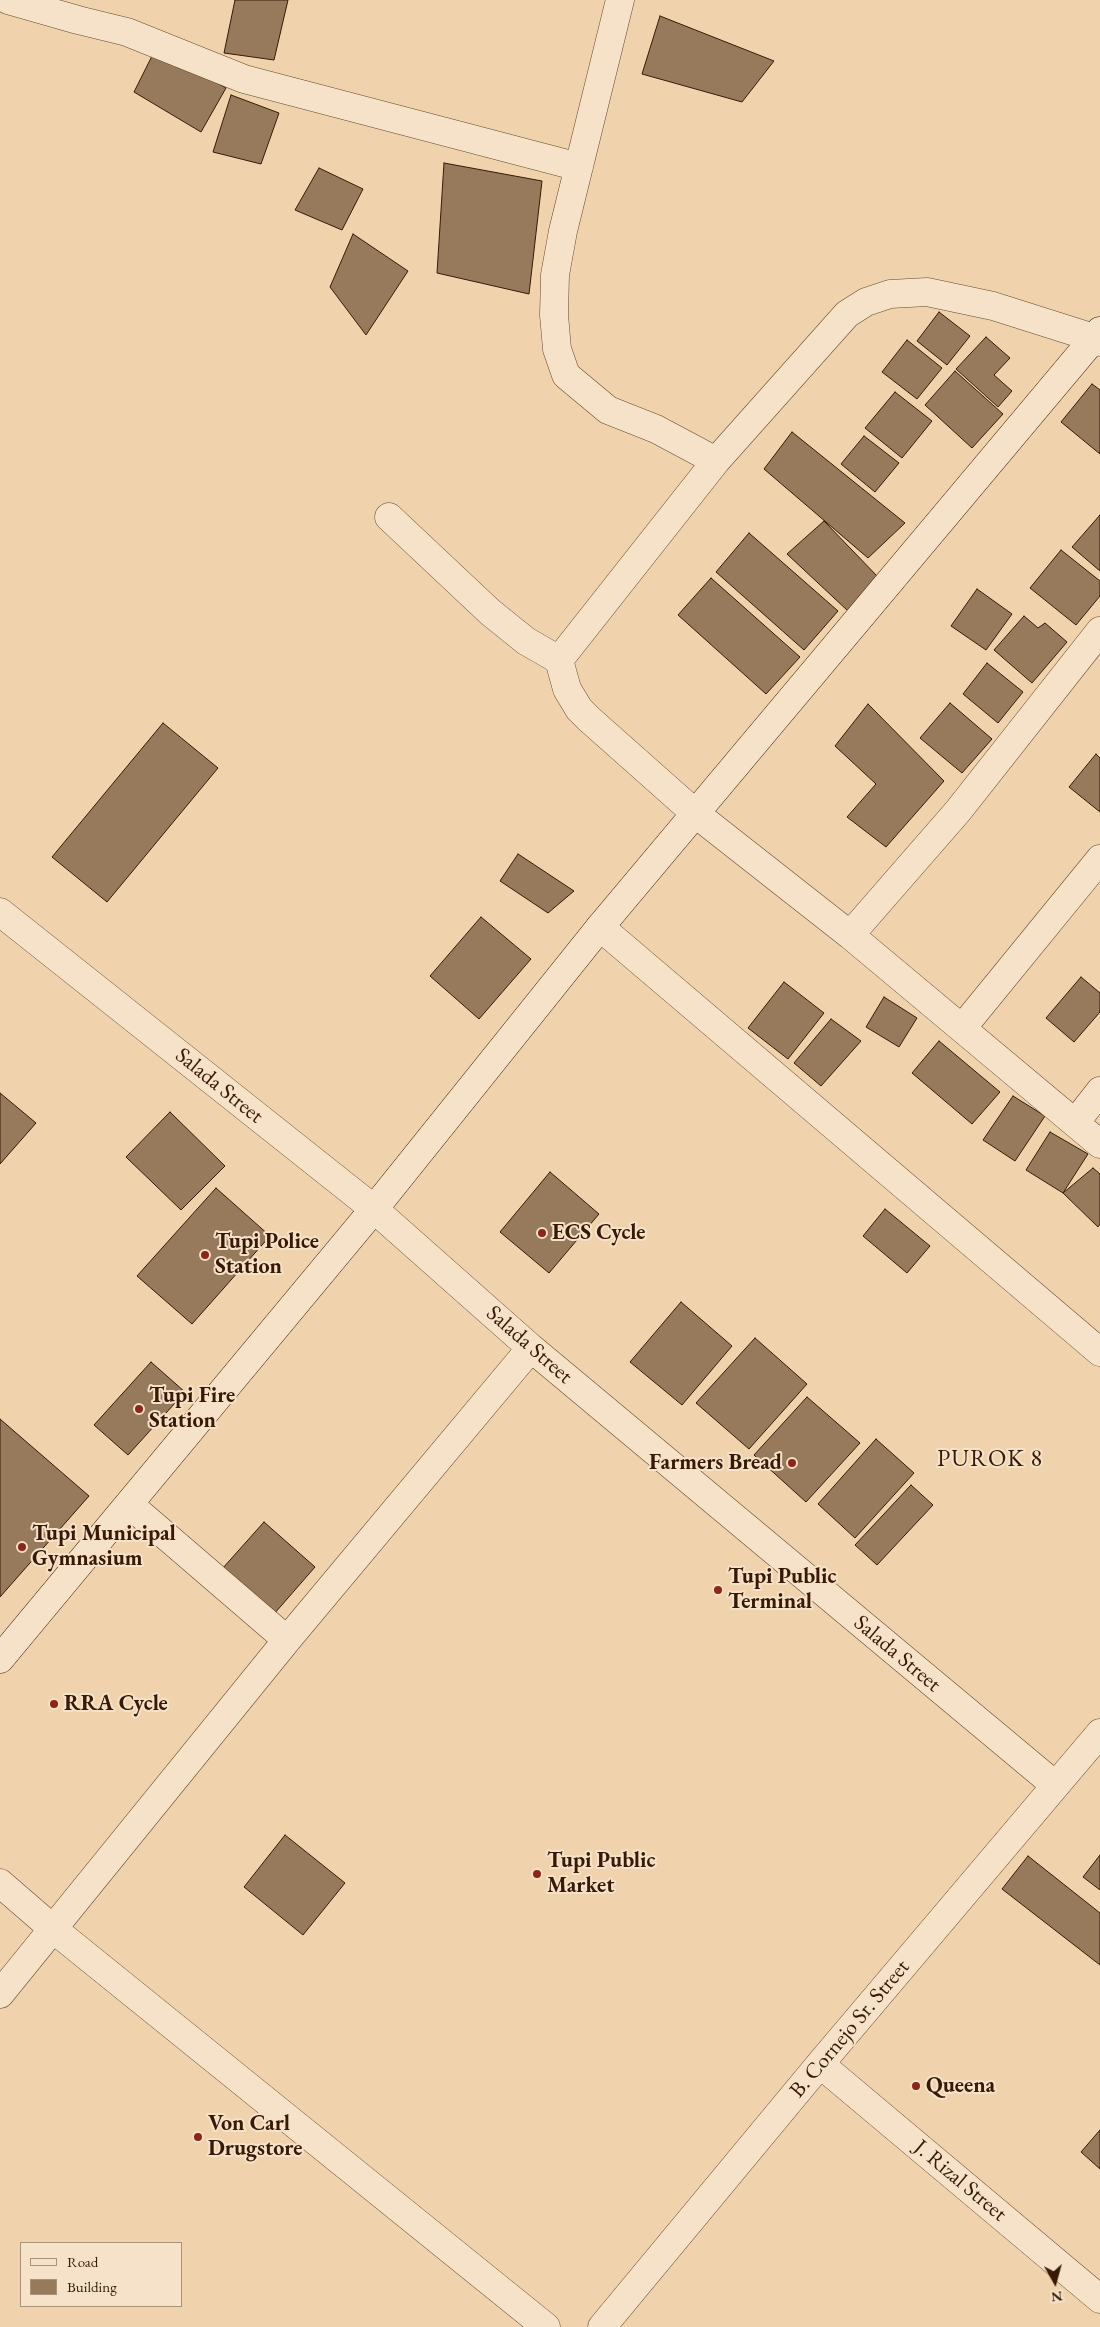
<!DOCTYPE html>
<style>
body{margin:0}
#map{position:relative;width:1100px;height:2327px;overflow:hidden;background:#f0d3ac;font-family:"EB Garamond",serif}
canvas{display:block}
.legend{position:absolute;left:20px;top:2242px;width:162px;height:65px;box-sizing:border-box;background:#f5e2c9;border:1px solid #a9927b;margin:0;padding:6px 9px;list-style:none;font-size:15px;color:#371905}
.legend li{display:flex;align-items:center;gap:10px;height:25px}
.legend b{width:25px;border:1px solid #a9927b}
.north{position:absolute;left:1030px;top:2257px;width:50px;height:50px;-webkit-text-stroke:4px #f5e2c9;paint-order:stroke;rotate:173deg;font-size:14px;font-weight:700;line-height:20px;text-align:center;color:#371905}
.north::after{content:'';display:block;margin:auto;width:18px;height:22px;background:#371905;clip-path:polygon(50% 0,100% 100%,50% 72%,0 100%)}
</style>
<div id="map">
<canvas width="1100" height="2327"></canvas>
<ul class="legend">
<li><b style="height:6px;background:#f5e2c9"></b>Road</li>
<li><b style="height:14px;background:#977a5c"></b>Building</li>
</ul>
<div class="north">N</div>
</div>
<script>
const c = document.querySelector('canvas').getContext('2d');
c.lineJoin = 'round';
function fillPath(path, color) { c.fillStyle = color; c.fill(path, 'evenodd'); }
const toPath = rows => new Path2D(rows.map(r => 'M' + r).join(''));
function trace(path, color, width, dash) { c.strokeStyle = color; c.lineWidth = width; c.lineCap = dash ? 'butt' : 'round'; c.setLineDash(dash || []); c.stroke(path); }
function drawText(font, color, halo, rows, align = 'center') {
  c.font = font + ' "EB Garamond",serif'; c.lineWidth = 4; c.setLineDash([]); c.textBaseline = 'middle'; c.strokeStyle = halo; c.fillStyle = color; for (const [text, x, y, turn = 0] of rows) {
    c.save(); c.translate(x, y); c.rotate((+turn || 0) * Math.PI / 180); c.textAlign = isNaN(turn) ? turn : align; if (halo) c.strokeText(text, 0, 0); c.fillText(text, 0, 0); c.restore();
  }
}
const building = toPath([
 [235,0,288,0,274,60,224,53,235,0],
 [660,16,774,61,742,102,642,74,660,16],
 [156,48,226,88,201,132,134,92,156,48],
 [231,95,279,113,261,164,213,152,231,95],
 [444,163,542,181,529,294,437,273,444,163],
 [319,168,363,189,342,230,295,210,319,168],
 [353,234,408,271,366,335,330,287,353,234],
 [939,312,970,336,947,365,917,341,939,312],
 [986,337,1010,358,994,375,1012,391,998,407,956,369,986,337],
 [907,340,942,368,917,399,882,372,907,340],
 [955,371,1003,414,972,448,925,405,955,371],
 [1092,384,1100,390,1100,454,1061,422,1092,384],
 [895,392,932,421,902,458,865,428,895,392],
 [792,432,905,523,868,558,764,469,792,432],
 [864,436,899,463,875,492,841,464,864,436],
 [1100,515,1100,571,1072,547,1100,515],
 [824,521,878,577,848,611,787,554,824,521],
 [749,533,838,611,804,650,716,572,749,533],
 [1061,550,1100,581,1100,596,1076,625,1030,588,1061,550],
 [711,578,800,657,766,694,678,615,711,578],
 [977,589,1012,614,986,650,951,626,977,589],
 [1024,616,1038,628,1045,623,1067,642,1032,683,994,650,1024,616],
 [987,663,1023,692,998,723,963,694,987,663],
 [950,703,992,739,962,773,920,738,950,703],
 [868,704,944,781,886,847,847,817,876,784,835,746,868,704],
 [163,723,218,768,107,902,52,857,163,723],
 [1096,754,1100,758,1100,812,1069,787,1096,754],
 [518,854,574,891,548,913,500,881,518,854],
 [481,917,531,959,479,1019,430,976,481,917],
 [1081,977,1100,993,1100,1012,1074,1042,1046,1018,1081,977],
 [784,982,824,1013,788,1059,748,1028,784,982],
 [884,997,917,1018,899,1047,866,1027,884,997],
 [831,1019,861,1041,821,1086,794,1063,831,1019],
 [939,1041,1000,1092,972,1124,912,1073,939,1041],
 [0,1093,36,1123,0,1164,0,1093],
 [1013,1096,1045,1116,1015,1161,983,1140,1013,1096],
 [170,1112,225,1166,181,1210,126,1157,170,1112],
 [1050,1132,1088,1154,1063,1193,1026,1170,1050,1132],
 [1093,1168,1100,1174,1100,1224,1098,1227,1063,1193,1093,1168],
 [550,1172,599,1214,549,1273,500,1232,550,1172],
 [216,1188,270,1236,192,1324,137,1276,216,1188],
 [885,1209,930,1246,907,1273,863,1236,885,1209],
 [681,1302,732,1346,682,1405,630,1362,681,1302],
 [755,1338,807,1384,749,1449,696,1403,755,1338],
 [151,1362,185,1392,128,1455,94,1425,151,1362],
 [807,1397,860,1443,806,1502,754,1455,807,1397],
 [0,1419,89,1496,0,1597,0,1419],
 [876,1439,914,1473,855,1538,818,1504,876,1439],
 [911,1485,933,1505,877,1565,855,1545,911,1485],
 [264,1522,315,1567,274,1614,222,1569,264,1522],
 [285,1835,345,1883,303,1935,244,1887,285,1835],
 [1100,1855,1100,1890,1083,1877,1100,1855],
 [1028,1856,1100,1913,1100,1965,1002,1889,1028,1856],
 [1100,2130,1100,2169,1081,2152,1100,2130]
]);
const street = toPath([
 [8,0,78,20,127,32,244,79,579,167],
 [716,461,847,314,866,302,890,294,927,292,993,306,1094,338,1100,342],
 [389,517,490,612,526,641,559,660,567,689,579,709,589,719,696,814,850,935],
 [1100,631,958,811,850,935,1100,1144],
 [559,660,716,461,656,429,608,410,566,375,557,349,554,315,555,275,563,231,620,0],
 [0,912,374,1209,531,1348,1055,1785],
 [600,927,1100,1352],
 [963,1027,1100,859],
 [1075,1123,1100,1091],
 [130,1505,287,1640],
 [0,1883,52,1928,546,2327],
 [0,1994,287,1640,531,1348],
 [820,2064,1100,2299],
 [602,2327,820,2064,1100,1733]
]);
const secondary = toPath([
 [0,1659,374,1209,600,927,1100,331]
]);
const markers = [
 [542,1233,5,"#8f2418"],
 [205,1255,5,"#8f2418"],
 [139,1409,5,"#8f2418"],
 [792,1463,5,"#8f2418"],
 [22,1547,5,"#8f2418"],
 [718,1590,5,"#8f2418"],
 [54,1704,5,"#8f2418"],
 [537,1874,5,"#8f2418"],
 [916,2086,5,"#8f2418"],
 [198,2137,5,"#8f2418"]
];
const streetNames = [
 ["Salada Street",219,1086,39],
 ["Salada Street",529,1345,41],
 ["Salada Street",897,1654,40],
 ["B. Cornejo Sr. Street",850,2029,-50],
 ["J. Rizal Street",960,2181,40]
];
const poiNames = [
 ["ECS Cycle",552,1233],
 ["Tupi Police",215,1242],
 ["Station",215,1267],
 ["Tupi Fire",149,1396],
 ["Station",149,1421],
 ["Farmers Bread",782,1463,"right"],
 ["Tupi Municipal",32,1534],
 ["Gymnasium",32,1559],
 ["Tupi Public",728,1577],
 ["Terminal",728,1602],
 ["RRA Cycle",64,1704],
 ["Tupi Public",547,1861],
 ["Market",547,1886],
 ["Queena",926,2086],
 ["Von Carl",208,2124],
 ["Drugstore",208,2149]
];
const neighbourhoodNames = [
 ["PUROK 8",990,1459]
];
fillPath(building, '#977a5c');
trace(building, '#371905', 1);
trace(street, '#65482f', 29);
trace(secondary, '#371905', 29);
trace(street, '#f5e2c9', 28);
trace(secondary, '#f5e2c9', 28);
for (const [x, y, r, color] of markers) { const dot = new Path2D(); dot.arc(x, y, r, 0, 2 * Math.PI); c.fillStyle = color; c.fill(dot); trace(dot, '#f5e2c9', 2); }
drawText('22px', '#371905', '#f5e2c9', streetNames);
drawText('bold 22px', '#371905', '#f5e2c9', poiNames, 'left');
c.letterSpacing = '1px';
drawText('24px', '#371905', '#f5e2c9', neighbourhoodNames);
c.letterSpacing = '0px';
</script>
